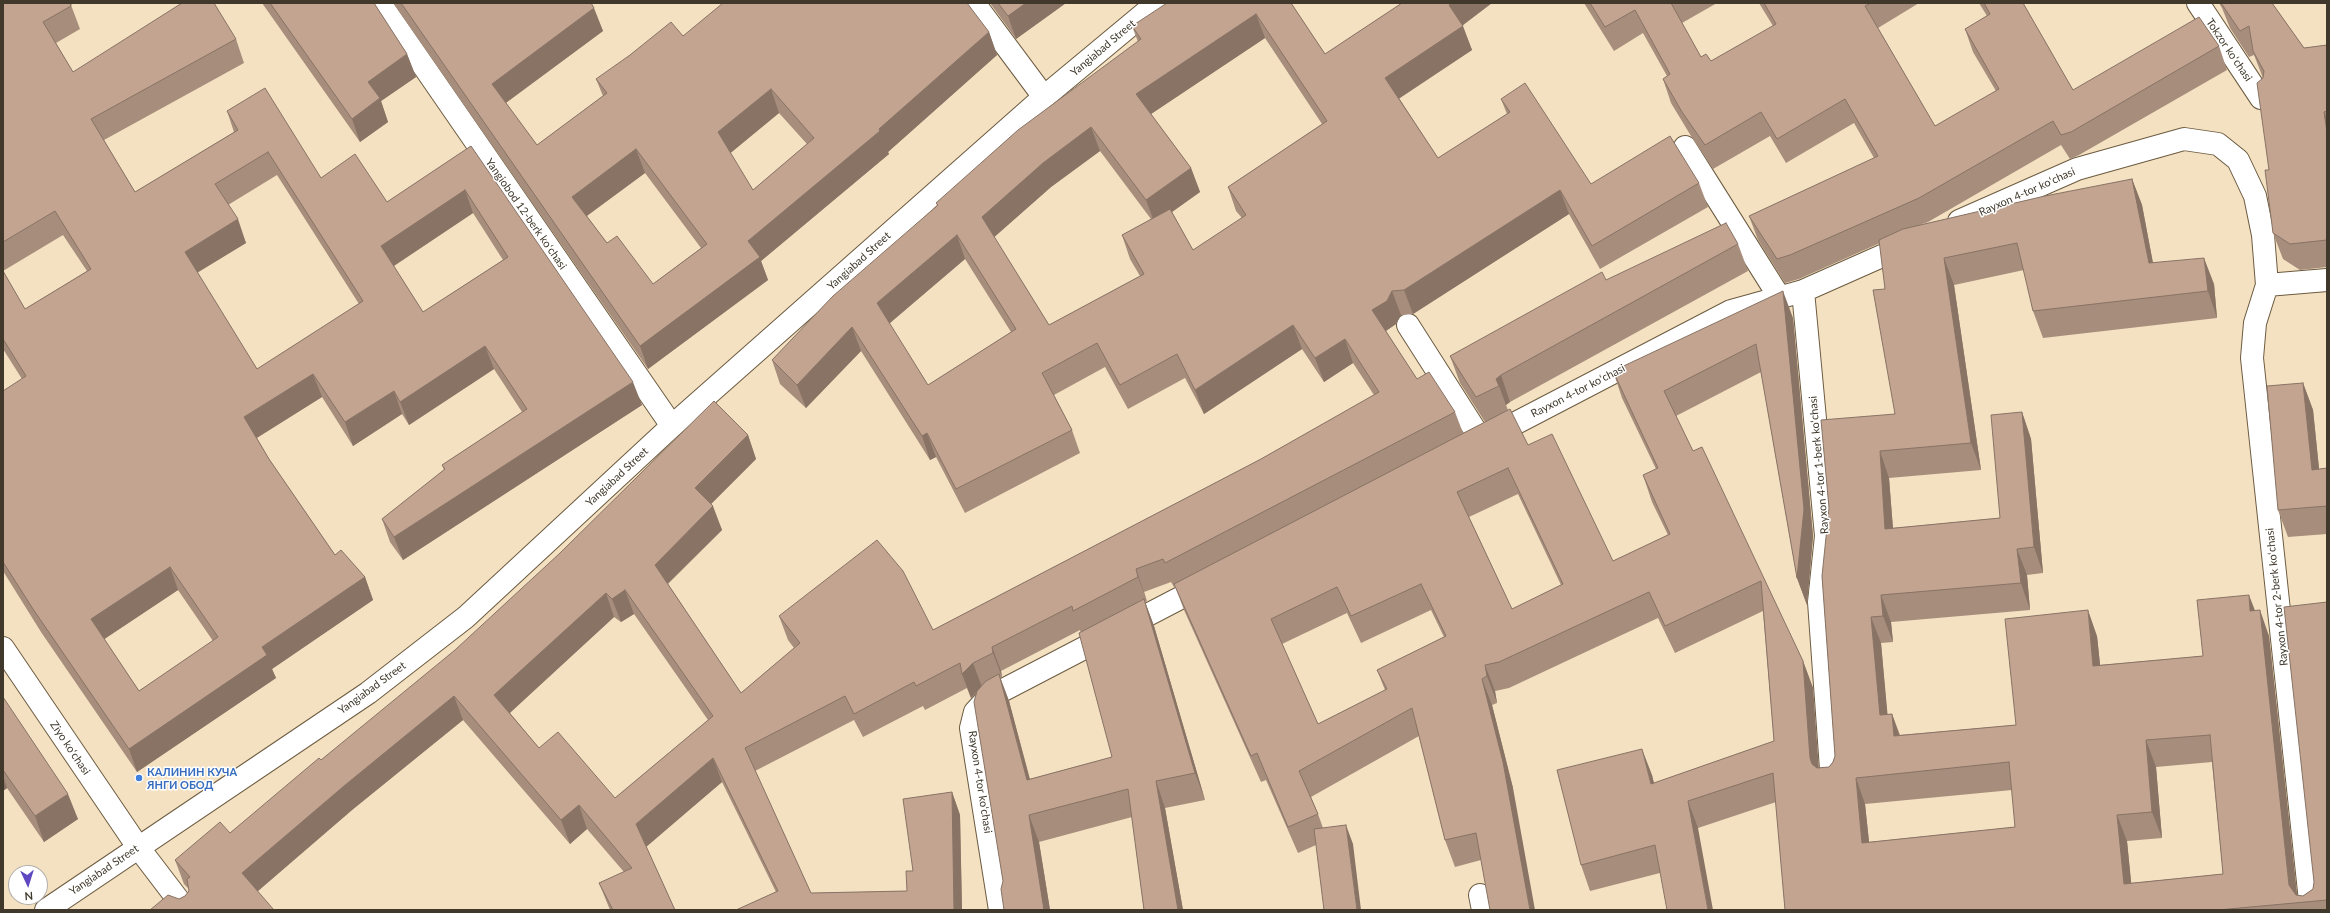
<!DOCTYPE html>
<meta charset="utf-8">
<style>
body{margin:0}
#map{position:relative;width:2330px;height:913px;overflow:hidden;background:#f4e1c2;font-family:Lato,sans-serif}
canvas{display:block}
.frame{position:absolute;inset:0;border:4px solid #3f382b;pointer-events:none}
.north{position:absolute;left:8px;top:865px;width:40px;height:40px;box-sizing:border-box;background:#fff;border:1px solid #b2afaa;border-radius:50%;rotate:176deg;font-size:11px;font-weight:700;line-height:16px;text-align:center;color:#3f382b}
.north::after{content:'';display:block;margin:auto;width:14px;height:18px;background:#6048c1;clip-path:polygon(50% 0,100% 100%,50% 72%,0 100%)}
</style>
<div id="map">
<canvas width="2330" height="913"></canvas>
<div class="frame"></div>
<div class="north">N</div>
</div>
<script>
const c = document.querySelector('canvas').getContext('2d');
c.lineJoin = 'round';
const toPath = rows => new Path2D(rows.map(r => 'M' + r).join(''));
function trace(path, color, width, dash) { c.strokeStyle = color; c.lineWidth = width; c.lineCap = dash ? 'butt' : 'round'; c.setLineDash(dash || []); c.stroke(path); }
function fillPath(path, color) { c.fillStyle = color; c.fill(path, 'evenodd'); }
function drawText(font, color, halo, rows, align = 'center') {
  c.font = font + ' Lato,sans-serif'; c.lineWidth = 3; c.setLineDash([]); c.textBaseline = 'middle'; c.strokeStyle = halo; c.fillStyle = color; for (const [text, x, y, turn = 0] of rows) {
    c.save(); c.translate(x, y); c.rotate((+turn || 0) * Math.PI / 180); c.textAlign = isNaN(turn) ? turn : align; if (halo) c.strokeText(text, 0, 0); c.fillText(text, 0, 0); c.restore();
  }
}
const minor = toPath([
 [380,3,672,426],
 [974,3,1044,97],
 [2198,3,2261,98],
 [1685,147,1780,298],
 [1959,221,2077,169,2184,139,2218,144,2238,160,2255,196,2263,235,2267,285,2255,323,2252,358,2311,910],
 [2267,285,2327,280],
 [1803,291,1826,536,1819,602,1832,783],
 [1408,325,1482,441],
 [1491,436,1731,311,1803,291,1909,244],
 [3,648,138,847,186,910],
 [1480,895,1483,910],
 [46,910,368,693,466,617,672,426,1044,97,1157,3],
 [1000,910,971,728,975,712,988,698,1207,584]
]);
const wall = toPath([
 [3,3,74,3,71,5,80,29,56,43,73,72,236,39,244,63,104,140,135,192,234,132,227,111,321,178,387,202,471,146,642,405,403,560,390,542,382,519,444,470,442,465,522,412,494,369,409,425,402,414,353,446,322,397,257,438,269,459,335,555,365,577,373,600,272,669,276,678,137,772,41,632,3,571,3,391,22,379,3,349],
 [277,175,359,304,257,369,197,273,246,243,228,205],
 [473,213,503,260,423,312,394,266],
 [63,235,87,271,25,309,3,271],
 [178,590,213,641,139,691,104,639],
 [262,3,374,3,407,54,416,77,381,101,388,122,360,142],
 [393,3,591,3,603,31,506,103,537,145,603,96,596,79,683,36,989,32,997,55,888,152,889,154,761,261,768,280,648,369],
 [779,113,807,144,753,190,730,153],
 [645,173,701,248,653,284,607,243,587,216],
 [990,3,1066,3,1016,39],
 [1291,3,1325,54,1402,3,1492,3,1462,25,1472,50,1399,98,1438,158,1507,114,1501,99,1591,184,1699,183,1708,207,1600,269,1569,214,1413,314,1401,315,1396,324,1386,331,1417,379,1455,412,1463,433,1485,422,1460,383,1450,356,1606,280,1738,244,1748,271,1510,402,1506,405,1508,410,1528,445,1613,561,1668,535,1652,502,1643,475,1656,469,1622,398,1613,371,1793,318,1813,536,1807,605,1797,578,1761,372,1676,416,1693,451,1803,661,1813,688,1818,768,1829,767,1833,762,1835,756,1822,576,1895,414,1885,289,1880,243,1799,279,1785,283,1758,240,1749,216,1874,158,1854,123,1786,163,1770,136,1713,169,1691,136,1671,103,1663,79,1667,76,1643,33,1614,51,1584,3,1717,3,1682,23,1701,57,1711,61,1773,26,1759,3,1919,3,1878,28,1935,126,1996,91,1973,52,1965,29,1987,16,1979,3,2023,3,2073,90,2219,46,2227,70,2079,155,2070,159,2061,145,1928,222,1919,225,2132,179,2142,205,2153,263,2214,284,2217,318,2043,338,2033,311,2024,270,1954,285,1981,470,1889,478,1893,528,2000,518,2022,412,2031,439,2043,573,2027,575,2030,610,1891,622,1893,642,1881,643,1887,714,1892,714,1900,735,2016,725,2097,636,2100,665,2203,656,2255,610,2269,636,2297,895,2303,896,2313,889,2314,882,2327,602,2327,910,1785,910,1776,802,1698,828,1660,873,1590,891,1581,865,1652,775,1654,783,1774,741,1763,611,1675,653,1658,618,1509,688,1495,691,1497,703,1492,705,1513,788,1481,860,1455,867,1445,840,1419,736,1311,797,1318,814,1323,828,1353,844,1316,845,1298,853,1266,780,1261,782,1184,610,1175,586,1174,587,1171,582,1144,592,1147,601,1145,602,1154,626,1205,800,1165,808,1183,910,1144,910,1132,817,1039,842,1050,910,1004,910,1003,881,976,693,971,698,967,688,925,710,923,706,863,737,854,720,755,771,811,893,907,891,913,871,952,792,960,815,962,910,736,910,776,892,722,782,646,846,675,910,610,910,599,883,624,872,587,829,570,844,463,720,352,810,258,891,179,899,185,896,189,891,189,889,184,884,175,860,230,833,321,760,748,435,756,459,711,504,722,530,668,584,741,693,794,648,788,640,779,616,933,630,1261,459,1374,395,1353,363,1324,382,1302,349,1204,414,1185,378,1128,409,1105,367,1054,395,1072,430,1080,453,965,513,936,457,930,460,861,351,806,408,780,384,772,360,937,205,936,203,1138,42,1132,26],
 [1265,38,1322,124,1228,187,1236,211,1242,218,1193,250,1172,212,1200,192,1191,168,1151,114],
 [1100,151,1151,219,1122,235,1130,259,1140,276,1049,325,994,237,1051,187],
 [965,259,1011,332,928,385,889,324],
 [1518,494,1561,585,1512,609,1469,517],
 [1431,610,1444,637,1377,670,1385,690,1318,724,1282,644,1347,613,1361,643],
 [634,614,708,720,615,798,539,748,510,713,614,617,621,622],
 [1080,630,1112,757,1030,779,1009,701,1000,678,1002,677,1001,671],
 [2212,762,2223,874,2131,883,2127,841,2162,838,2156,767],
 [2012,790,2015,827,1869,842,1865,804],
 [2219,3,2272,3,2304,48,2327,45,2327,267,2300,270,2283,259,2273,233,2263,78,2254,55,2249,57,2230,28,2222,8],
 [2303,383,2313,410,2319,469,2327,468,2327,534,2288,537,2278,510],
 [3,697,78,819,44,842,7,788,3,791]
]);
const shadedWall = toPath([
 [1026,3,1066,3,1016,39,1008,16],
 [1452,3,1492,3,1458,29,1449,5],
 [594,8,603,31,500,107,492,84],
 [1256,14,1265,38,1145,118,1136,94],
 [1463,26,1472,50,1394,102,1385,78],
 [989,32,997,55,888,152,889,154,761,261,768,280,648,369,640,346,748,241,879,129],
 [407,54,416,77,381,101,388,122,360,142,352,119,368,82],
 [771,89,779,113,727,156,718,132],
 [2324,112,2327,119,2327,132],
 [1091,127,1100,151,1051,187,991,240,982,217,1043,163],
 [636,149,645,173,581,220,572,197],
 [1191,168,1200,192,1155,224,1146,200],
 [2132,179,2142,205,2158,290,2149,263],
 [465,190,473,213,389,269,381,246],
 [1560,190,1569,214,1413,314,1404,290],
 [238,219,246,243,193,275,185,252],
 [957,235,965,259,885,327,877,303],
 [1944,258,1954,285,1981,470,1971,443],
 [2204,258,2214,284,2217,318,2208,291],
 [1392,291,1401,315,1396,324,1381,334,1372,310],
 [1783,291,1793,318,1813,536,1807,605,1797,578],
 [1293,325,1302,349,1204,414,1195,390],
 [852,327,861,351,806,408,797,385],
 [1345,339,1353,363,1324,382,1315,358],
 [485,346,494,369,409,425,400,402],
 [313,374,322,397,253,440,244,417],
 [1501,375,1510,402,1506,405,1499,386,1496,379],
 [633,382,642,405,403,560,394,537],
 [2303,383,2313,410,2322,497,2312,470],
 [394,391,402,414,353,446,345,422],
 [2022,412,2031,439,2043,573,2034,547],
 [927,433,936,457,930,460,922,436],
 [748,435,756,459,704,511,695,488],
 [1880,451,1889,478,1895,555,1885,529],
 [713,506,722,530,663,588,655,565],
 [2017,549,2027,575,2030,610,2021,583],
 [170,567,178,590,100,642,91,619],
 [1136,569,1144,592,1147,601,1138,577],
 [365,577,373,600,272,669,276,678,137,772,129,749,262,647],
 [625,590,634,614,621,622,612,599],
 [606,593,614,617,503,719,494,695],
 [1881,595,1891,622,1893,642,1883,616],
 [2249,595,2259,621,2250,611],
 [1144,599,1154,626,1205,800,1195,773],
 [2088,610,2097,636,2103,692,2093,666],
 [2260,610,2269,636,2298,903,2289,885],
 [1871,617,1881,643,1890,741,1880,715],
 [992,647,1001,671,1002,677,993,653],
 [1803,661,1813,688,1820,784,1810,758],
 [973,663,982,687,971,698,962,674],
 [1485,665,1495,691,1497,703,1487,676],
 [999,674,1009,701,1037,807,1027,780],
 [1482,679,1492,705,1513,788,1535,910,1530,910],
 [454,696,463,720,352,810,251,897,242,873,344,786],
 [1892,714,1901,740,1894,736],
 [2146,740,2156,767,2162,838,2152,812],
 [1642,749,1652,775,1660,811,1651,784],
 [713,758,722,782,645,848,636,824],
 [3,776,7,788,3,791],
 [1856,778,1865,804,1872,869,1862,843],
 [1156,781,1165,808,1183,910,1178,910],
 [952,792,960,815,962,910,954,910],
 [68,794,78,819,44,842,35,816],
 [1688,801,1698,828,1713,910,1708,910],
 [579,805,587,829,570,844,561,820],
 [1029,815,1039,842,1050,910,1044,910],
 [2117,815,2127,841,2134,910,2124,884],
 [1346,825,1353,844,1361,910,1357,910]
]);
const building = toPath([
 [3,3,70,3,71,6,43,22,73,72,182,3,214,3,236,39,91,119,135,192,238,130,227,111,265,88,321,178,355,154,387,202,471,146,633,382,394,537,382,519,445,469,442,465,527,409,485,346,400,402,394,391,345,422,313,374,244,417,269,459,335,555,341,550,365,577,262,647,267,655,129,749,33,609,3,562,3,391,26,376,3,339,3,271,25,309,91,269,55,211,3,242,3,3],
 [268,152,363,301,257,369,185,252,238,219,215,184,268,152],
 [465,190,508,257,423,312,381,246,465,190],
 [170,567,218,637,139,691,91,619,170,567],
 [270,3,374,3,407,54,368,82,380,98,352,119,270,3],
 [401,3,591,3,594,8,492,84,537,145,607,93,596,79,630,55,671,22,683,36,723,3,967,3,989,32,879,129,880,131,748,241,760,257,640,346,401,3],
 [771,89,814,138,753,190,718,132,771,89],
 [636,149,707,244,653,284,617,236,607,243,572,197,636,149],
 [998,3,1026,3,1008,16,998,3],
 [1167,3,1291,3,1325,54,1402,3,1452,3,1449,5,1463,26,1385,78,1438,158,1510,112,1501,99,1525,83,1591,184,1670,136,1699,183,1592,246,1560,190,1404,290,1392,291,1387,301,1372,310,1417,379,1429,372,1455,412,1165,563,1163,559,1136,569,1138,577,1073,611,1072,606,992,647,993,653,973,663,962,674,960,663,916,686,914,682,854,714,845,696,745,748,811,893,907,891,906,871,913,871,903,799,952,792,954,910,736,910,778,891,713,758,636,824,675,910,613,910,599,883,632,868,579,805,561,820,454,696,344,786,242,873,274,910,150,910,168,895,179,899,185,896,189,891,187,879,190,877,175,860,220,822,230,833,319,758,321,760,455,650,560,553,714,401,748,435,695,488,713,506,655,565,741,693,800,643,779,616,877,540,903,571,933,630,1261,459,1379,392,1345,339,1315,358,1293,325,1195,390,1177,354,1120,385,1097,343,1042,373,1072,430,956,489,927,433,922,436,852,327,797,385,772,360,833,296,938,205,936,203,1018,130,1141,39,1132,26,1167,3],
 [1256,14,1327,121,1228,187,1246,215,1193,250,1170,209,1122,235,1144,274,1049,325,982,217,1043,163,1091,127,1146,200,1191,168,1136,94,1256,14],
 [957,235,1016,329,928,385,877,303,957,235],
 [625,590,713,716,615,798,558,732,539,748,494,695,606,593,612,599,625,590],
 [1590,3,1671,3,1701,57,1706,54,1711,61,1776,24,1764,3,1871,3,1865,6,1935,126,1999,89,1965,29,1990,14,1984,3,2023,3,2073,90,2199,17,2219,46,2071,132,2061,135,2053,121,1919,198,1790,255,1777,259,1749,216,1878,156,1845,99,1777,139,1761,112,1705,145,1682,112,1663,79,1670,74,1635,10,1605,27,1590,3],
 [2221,3,2272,3,2304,48,2327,45,2327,111,2324,112,2327,132,2327,240,2290,244,2273,233,2265,170,2269,170,2257,83,2263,78,2264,71,2253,51,2249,26,2240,31,2221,3],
 [2132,179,2149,263,2204,258,2208,291,2033,311,2017,243,1944,258,1971,443,1880,451,1885,529,2000,518,1991,415,2022,412,2034,547,2017,549,2021,583,1881,595,1883,616,1871,617,1880,715,1892,714,1894,736,2016,725,2005,619,2088,610,2093,666,2203,656,2197,600,2249,595,2250,611,2260,610,2289,885,2296,895,2303,896,2313,889,2314,882,2284,607,2327,602,2327,900,2218,910,1785,910,1773,773,1688,801,1708,910,1667,910,1655,845,1581,865,1557,770,1642,749,1651,784,1774,741,1761,581,1665,626,1649,592,1499,662,1485,665,1487,676,1482,679,1503,762,1530,910,1490,910,1476,833,1445,840,1412,708,1299,771,1318,814,1288,827,1257,753,1251,756,1174,584,1510,409,1528,445,1552,434,1613,561,1670,534,1643,475,1658,468,1613,371,1783,291,1804,509,1797,578,1756,344,1664,391,1693,451,1702,447,1803,661,1810,758,1812,764,1817,768,1829,767,1833,762,1835,756,1822,576,1829,508,1821,420,1895,414,1873,290,1885,289,1879,240,1903,229,2045,196,2132,179],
 [1508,468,1563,584,1512,609,1457,492,1508,468],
 [1421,584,1446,636,1377,670,1387,689,1318,724,1271,619,1337,587,1351,616,1421,584],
 [2210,735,2223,874,2124,884,2117,815,2152,812,2146,740,2210,735],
 [2009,762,2015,827,1862,843,1856,778,2009,762],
 [1726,223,1738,244,1501,375,1496,379,1499,386,1476,397,1450,356,1602,272,1606,280,1726,223],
 [2303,383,2312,470,2327,468,2327,506,2278,510,2267,386,2303,383],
 [1144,599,1195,773,1156,781,1178,910,1144,910,1128,789,1029,815,1044,910,1004,910,1001,889,1003,881,974,702,977,691,986,681,999,674,1027,780,1112,757,1079,633,1144,599],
 [3,697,68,794,35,816,3,770,3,697],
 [1346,825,1357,910,1324,910,1314,829,1346,825]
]);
const markers = [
 [139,778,4,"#3f7fe0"]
];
const streetNames = [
 ["Yangiabad Street",1103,48,-40],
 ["Tokzor koʻchasi",2229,50,56],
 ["Rayxon 4-tor koʻchasi",2027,192,-24],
 ["Yangiobod 12-berk koʻchasi",526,214,55],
 ["Yangiabad Street",859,261,-42],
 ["Rayxon 4-tor koʻchasi",1578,391,-27],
 ["Rayxon 4-tor 1-berk koʻchasi",1819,465,-95],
 ["Yangiabad Street",617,477,-43],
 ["Rayxon 4-tor 2-berk koʻchasi",2277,597,-96],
 ["Yangiabad Street",372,688,-36],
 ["Ziyo koʻchasi",70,748,56],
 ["Rayxon 4-tor koʻchasi",980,782,81],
 ["Yangiabad Street",104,870,-34]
];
const shopNames = [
 ["КАЛИНИН КУЧА",147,772],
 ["ЯНГИ ОБОД",147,785]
];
trace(minor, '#6c5b40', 24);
trace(minor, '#fff', 22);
fillPath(wall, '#a78d7c');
fillPath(shadedWall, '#887365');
fillPath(building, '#c2a490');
trace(building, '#887365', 1);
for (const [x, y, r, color] of markers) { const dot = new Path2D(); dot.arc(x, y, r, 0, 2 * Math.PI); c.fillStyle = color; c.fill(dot); trace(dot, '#fff', 1.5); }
drawText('11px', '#3f382b', '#fff', streetNames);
drawText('bold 11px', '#366cbe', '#fff', shopNames, 'left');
</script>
